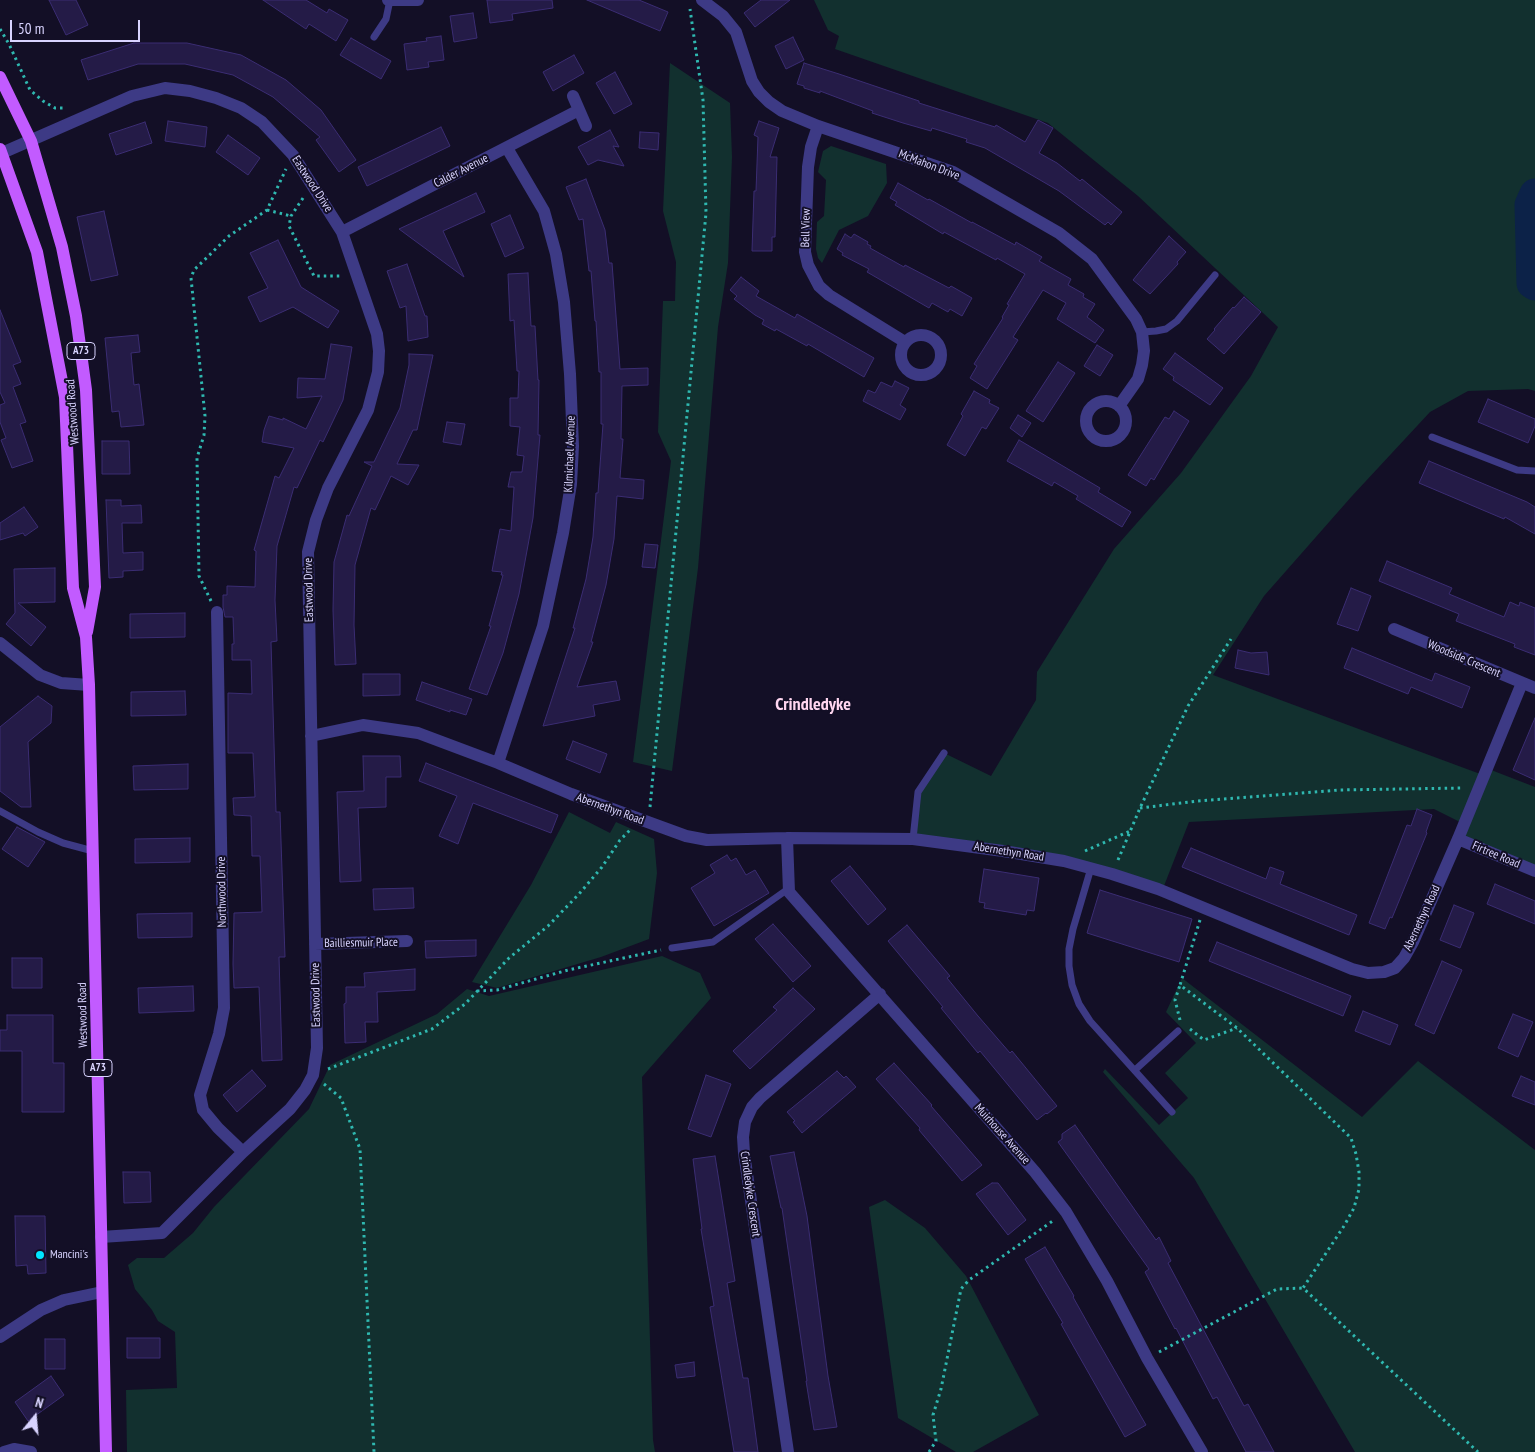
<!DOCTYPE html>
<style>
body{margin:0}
#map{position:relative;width:1535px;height:1452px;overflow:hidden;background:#130f26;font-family:"PT Sans Narrow",sans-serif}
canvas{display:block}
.north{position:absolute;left:10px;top:1392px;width:50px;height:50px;-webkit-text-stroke:4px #130f26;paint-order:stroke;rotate:17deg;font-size:14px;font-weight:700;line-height:20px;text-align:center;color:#d9d4ff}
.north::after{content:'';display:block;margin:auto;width:18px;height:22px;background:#d9d4ff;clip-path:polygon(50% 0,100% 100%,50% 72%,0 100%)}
.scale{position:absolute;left:10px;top:20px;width:130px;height:22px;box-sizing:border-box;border:2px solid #d9d4ff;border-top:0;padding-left:6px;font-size:15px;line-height:18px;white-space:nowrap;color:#d9d4ff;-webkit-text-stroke:4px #130f26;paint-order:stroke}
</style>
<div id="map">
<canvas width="1535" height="1452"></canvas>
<div class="north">N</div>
<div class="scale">50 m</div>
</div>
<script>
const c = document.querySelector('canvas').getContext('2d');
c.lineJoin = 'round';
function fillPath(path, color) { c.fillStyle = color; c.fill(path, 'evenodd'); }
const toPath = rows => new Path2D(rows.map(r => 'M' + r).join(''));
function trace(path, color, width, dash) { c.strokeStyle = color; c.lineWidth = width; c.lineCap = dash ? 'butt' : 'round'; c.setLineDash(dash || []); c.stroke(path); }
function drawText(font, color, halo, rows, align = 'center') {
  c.font = font + ' "PT Sans Narrow",sans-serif'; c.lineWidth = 4; c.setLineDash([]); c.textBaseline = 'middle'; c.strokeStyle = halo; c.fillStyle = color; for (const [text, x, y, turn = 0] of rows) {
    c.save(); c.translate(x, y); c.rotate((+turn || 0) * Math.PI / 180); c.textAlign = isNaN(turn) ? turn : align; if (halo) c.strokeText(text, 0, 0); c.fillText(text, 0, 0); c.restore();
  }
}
const green = toPath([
 [814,0,1535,0,1535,391,1528,389,1468,391,1430,412,1352,496,1264,596,1213,675,1483,775,1486,768,1535,787,1535,871,1458,839,1464,824,1434,809,1189,822,1162,891,1112,874,913,839,918,792,944,753,991,776,1036,700,1037,672,1114,549,1181,473,1251,376,1278,327,1138,196,1048,123,835,49,839,36,828,30],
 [670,63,730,103,732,157,728,263,718,327,698,568,672,771,633,762,671,461,658,432,663,301,675,301,676,262,663,211],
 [831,146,886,164,887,183,868,216,839,230,822,263,818,258,816,249,817,222,824,216,826,180,818,172,823,151],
 [569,812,610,833,616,822,654,839,657,873,649,939,601,957,497,988,472,982,531,885],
 [662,956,700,973,711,998,642,1077,653,1440,655,1452,127,1452,126,1390,177,1388,175,1332,158,1321,152,1310,135,1289,128,1265,137,1258,164,1258,193,1233,214,1207,309,1109,330,1065,437,1014,467,989,489,996],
 [1182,978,1362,1117,1418,1061,1535,1150,1535,1452,1355,1452,1194,1178,1103,1072,1105,1069,1159,1125,1188,1098,1165,1073,1196,1043,1166,1012],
 [885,1200,925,1228,966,1276,1039,1415,973,1452,956,1452,898,1418,869,1207]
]);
const river = toPath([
 [1535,194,1530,205,1532,283,1535,285]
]);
const building = toPath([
 [49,0,76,0,88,25,66,35,49,0],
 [263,0,306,0,327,13,329,9,348,20,336,41,309,24,306,29,263,0],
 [487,0,552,0,553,8,512,14,513,20,490,23,487,0],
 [587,0,639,0,668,12,660,31,587,0],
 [761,0,790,0,755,27,744,13,761,0],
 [473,13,477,38,454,42,450,16,473,13],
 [441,36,444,60,428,62,429,67,407,70,404,44,427,41,426,38,441,36],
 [793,37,804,60,786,69,775,46,793,37],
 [351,38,391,61,381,79,340,55,351,38],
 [134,43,187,43,241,55,286,80,321,110,356,160,339,172,316,140,320,137,273,97,233,75,185,64,138,64,88,80,81,60,134,43],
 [574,55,584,73,553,91,543,72,574,55],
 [804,63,839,74,919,101,919,103,995,127,996,125,1025,142,1038,120,1053,128,1039,153,1057,163,1080,181,1082,179,1122,212,1111,225,1108,222,1105,225,1059,191,985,148,966,142,967,139,932,128,931,131,903,123,872,113,873,111,820,91,820,93,804,88,804,86,797,84,804,63],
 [615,72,632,104,614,114,596,83,615,72],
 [168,121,207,127,205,147,165,141,168,121],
 [759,121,779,128,770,157,777,157,775,237,772,237,772,251,752,251,754,191,756,191,758,137,754,135,759,121],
 [145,122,152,143,116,155,109,134,145,122],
 [441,127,450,146,367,186,358,167,441,127],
 [610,130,619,147,613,146,624,166,598,160,588,165,578,147,610,130],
 [640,132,659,133,658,150,639,148,640,132],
 [228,135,260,158,248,175,216,152,228,135],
 [586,179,605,230,609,263,612,263,620,369,648,368,648,385,622,386,621,439,623,439,620,478,644,480,643,499,617,496,614,539,606,585,591,642,593,642,577,687,616,681,620,700,593,705,595,716,543,726,575,628,573,628,586,579,593,537,596,493,598,493,603,424,601,424,601,372,599,372,596,321,595,321,591,271,589,271,583,219,579,220,566,187,586,179],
 [898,183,928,200,929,199,972,223,972,222,1015,245,1016,242,1042,257,1039,261,1071,279,1068,285,1084,294,1083,297,1095,304,1087,317,1104,330,1095,343,1057,319,1066,303,1043,290,1013,337,1018,340,987,389,970,378,977,366,974,364,1003,318,1002,317,1009,305,1007,304,1025,274,997,258,996,260,944,232,943,234,895,205,897,202,890,198,898,183],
 [476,193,485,212,443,231,464,277,399,229,476,193],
 [104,211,118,275,91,281,77,217,104,211],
 [510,215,524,248,505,257,491,224,510,215],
 [845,234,851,238,854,234,868,242,867,244,871,246,870,248,904,267,905,265,949,288,951,286,972,298,962,316,950,309,948,312,932,303,929,308,867,272,869,269,842,255,843,253,837,249,845,234],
 [1169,236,1186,252,1177,262,1178,264,1150,294,1133,280,1169,236],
 [278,240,301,287,339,311,328,328,293,307,260,322,248,297,268,288,250,253,278,240],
 [407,264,425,316,427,316,428,337,408,341,406,306,400,308,387,271,407,264],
 [528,273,531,326,535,326,538,380,539,380,538,435,540,435,533,518,519,594,503,653,487,695,469,689,491,626,489,626,503,575,501,575,502,572,492,571,500,529,511,531,514,487,508,487,511,472,522,472,524,456,517,455,520,427,510,426,510,398,518,398,519,371,517,371,514,320,510,321,508,274,528,273],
 [741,277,759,291,756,296,795,318,797,314,874,358,864,377,808,344,807,346,776,329,775,331,762,324,764,320,755,315,734,299,737,296,730,290,741,277],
 [1244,297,1261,312,1224,354,1207,339,1215,330,1214,329,1233,307,1234,308,1244,297],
 [0,310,21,362,13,365,21,384,13,387,26,422,20,424,33,461,12,468,1,440,6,438,0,422,0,405,5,403,0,392,0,310],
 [138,335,140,352,131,353,134,385,139,384,144,425,121,427,119,411,112,412,105,338,138,335],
 [331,344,352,347,343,400,323,442,320,440,297,488,294,487,277,546,275,600,277,641,271,642,276,812,280,812,285,957,279,957,282,1060,262,1061,259,987,234,988,233,964,234,913,262,912,260,856,252,856,251,816,234,815,233,798,255,797,253,753,228,753,228,693,252,694,251,660,232,660,232,644,234,644,233,617,225,617,223,607,223,595,227,595,227,586,255,587,256,551,254,550,275,476,279,478,294,448,262,442,264,430,269,416,283,420,283,418,306,429,322,396,297,398,298,378,325,379,331,344],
 [1097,345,1113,355,1100,376,1084,366,1097,345],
 [1175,353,1223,388,1210,405,1173,380,1174,377,1163,369,1175,353],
 [409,354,433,355,417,430,413,430,397,464,419,465,408,485,391,476,375,510,371,508,355,565,354,625,356,664,335,665,333,610,334,562,347,515,349,516,372,466,364,462,374,462,400,408,409,365,409,354],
 [1058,362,1075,373,1043,422,1026,411,1058,362],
 [895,381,909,388,900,405,906,409,900,420,863,401,868,390,875,393,881,382,892,387,895,381],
 [974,391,990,400,989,403,999,408,986,429,982,427,965,456,947,445,963,416,961,414,974,391],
 [1488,399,1535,419,1535,426,1528,443,1478,422,1488,399],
 [1174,411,1189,421,1154,480,1151,478,1146,486,1128,475,1165,417,1169,419,1174,411],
 [1018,415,1031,423,1022,437,1010,428,1018,415],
 [447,422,465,424,461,445,443,442,447,422],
 [1019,440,1100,488,1098,492,1131,512,1122,527,1076,499,1078,496,1054,482,1052,486,1007,461,1019,440],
 [102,441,129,441,130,474,102,474,102,441],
 [1429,461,1527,502,1535,507,1535,534,1505,517,1504,519,1419,483,1429,461],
 [106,500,121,500,121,506,141,505,142,523,122,523,123,553,143,552,143,570,123,571,123,577,109,578,106,500],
 [24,507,38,527,25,536,23,533,0,540,0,523,24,507],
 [645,544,658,545,655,568,642,567,645,544],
 [1387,561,1452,588,1449,594,1504,617,1510,602,1519,606,1520,602,1535,608,1535,655,1514,647,1515,644,1456,621,1459,614,1379,581,1387,561],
 [55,568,55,602,18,603,46,627,31,646,6,624,15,613,14,569,55,568],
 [1351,588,1371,596,1358,631,1337,624,1351,588],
 [185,613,185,637,130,638,130,614,185,613],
 [1352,648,1432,681,1435,673,1470,687,1462,708,1411,687,1408,694,1344,668,1352,648],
 [1238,650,1251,653,1267,652,1269,675,1235,668,1238,650],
 [363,674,400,674,400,695,363,696,363,674],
 [422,682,472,699,466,715,450,710,450,712,416,700,422,682],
 [185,691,186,715,131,716,131,692,185,691],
 [38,696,52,706,51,723,28,742,31,807,21,807,0,791,0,727,38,696],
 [1535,718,1535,780,1513,770,1535,718],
 [573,741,607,754,600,773,566,759,573,741],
 [363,756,400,756,401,777,386,777,386,807,358,808,361,881,340,882,337,792,364,791,363,756],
 [426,763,558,815,551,833,473,803,458,844,439,836,457,796,419,781,426,763],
 [188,764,188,789,134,790,133,766,188,764],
 [1417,809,1432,815,1426,832,1427,833,1392,918,1390,917,1385,929,1369,923,1407,825,1411,826,1417,809],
 [17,827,45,842,28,867,2,849,17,827],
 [190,838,190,862,135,863,135,839,190,838],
 [1191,848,1266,879,1270,867,1284,872,1280,884,1357,915,1349,935,1182,867,1191,848],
 [727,855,731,861,736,858,746,875,755,870,769,893,714,926,691,888,715,873,710,865,727,855],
 [850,866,886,909,868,925,831,881,850,866],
 [984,869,1039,878,1034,911,1027,910,1026,915,984,908,985,903,979,902,984,869],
 [1495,884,1535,901,1535,924,1487,904,1495,884],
 [413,888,414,908,374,910,373,889,413,888],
 [1100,890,1192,919,1179,962,1087,933,1100,890],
 [1454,905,1474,913,1460,948,1440,940,1454,905],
 [192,913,192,937,138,938,137,914,192,913],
 [773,924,811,966,793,982,755,939,773,924],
 [907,925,950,976,947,978,978,1016,1010,1053,1012,1051,1057,1106,1047,1114,1046,1113,1037,1120,980,1051,978,1053,941,1008,943,1007,888,941,907,925],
 [476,940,476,956,426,958,425,941,476,940],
 [1217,942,1351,996,1343,1016,1209,961,1217,942],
 [12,958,42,958,42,988,12,988,12,958],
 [1442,961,1462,970,1434,1034,1415,1025,1442,961],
 [415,969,415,990,377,992,378,1022,365,1022,366,1042,345,1043,344,1004,346,1003,346,987,365,987,364,973,415,969],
 [193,986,194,1011,139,1013,138,988,193,986],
 [793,988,815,1009,750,1069,733,1051,777,1010,773,1007,793,988],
 [1363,1011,1398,1025,1390,1045,1355,1031,1363,1011],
 [1513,1014,1533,1022,1518,1057,1498,1048,1513,1014],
 [7,1015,53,1015,53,1063,64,1063,64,1112,22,1112,22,1051,0,1051,0,1030,7,1030,7,1015],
 [894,1063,932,1105,931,1106,982,1165,962,1181,919,1130,920,1128,876,1079,894,1063],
 [252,1070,266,1086,237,1112,223,1095,252,1070],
 [837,1071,844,1078,846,1076,856,1087,802,1133,793,1122,795,1121,787,1112,837,1071],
 [706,1075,731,1084,711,1137,688,1129,706,1075],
 [1521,1076,1535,1082,1535,1105,1512,1096,1521,1076],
 [1075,1125,1156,1240,1159,1237,1171,1261,1168,1263,1244,1406,1248,1404,1274,1452,1246,1452,1217,1397,1213,1399,1176,1328,1175,1329,1145,1272,1149,1269,1058,1142,1062,1139,1062,1134,1075,1125],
 [794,1152,807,1216,828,1376,837,1427,814,1430,806,1381,807,1381,782,1208,781,1208,770,1156,794,1152],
 [715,1156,735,1281,727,1283,743,1378,748,1378,758,1452,734,1452,710,1307,714,1306,701,1229,702,1229,693,1159,715,1156],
 [123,1172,150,1172,151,1202,124,1203,123,1172],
 [992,1183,998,1183,1026,1220,1008,1235,976,1194,992,1183],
 [15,1216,45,1216,46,1273,28,1274,27,1265,16,1266,15,1216],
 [1045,1247,1074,1296,1073,1297,1096,1338,1146,1425,1125,1437,1075,1349,1061,1324,1063,1323,1025,1259,1045,1247],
 [127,1338,160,1338,160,1358,127,1358,127,1338],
 [45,1339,65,1339,65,1369,45,1369,45,1339],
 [694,1362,695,1376,677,1378,675,1365,694,1362],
 [51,1376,64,1395,28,1421,15,1402,51,1376]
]);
const path = toPath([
 [0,29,9,44,30,90,43,101,55,108,66,108],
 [303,198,291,216,289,226,314,276,342,276],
 [267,210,291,216],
 [211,601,199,576,197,458,204,435,205,416,191,278,194,270,229,236,267,210,286,169],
 [650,807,706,213,703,100,690,9],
 [1140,808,1198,801,1339,790,1463,788],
 [1085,851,1130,831],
 [1118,860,1140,808,1188,706,1231,639],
 [1200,920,1180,985,1237,1028,1351,1138,1356,1154,1359,1172,1359,1189,1354,1208,1344,1226,1303,1288,1478,1452],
 [477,991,497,990,568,970,661,950],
 [1180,1020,1175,1000,1180,985],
 [1190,1029,1204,1040,1237,1028],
 [328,1069,432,1029,465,1004,509,958,548,926,579,894,602,867,620,840,630,830],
 [324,1084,341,1098,360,1149,374,1452],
 [1159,1352,1277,1289,1303,1288],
 [929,1452,936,1441,933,1415,941,1389,961,1289,969,1280,1054,1220]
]);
const service = toPath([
 [374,37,386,19,390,0],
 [1142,332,1156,331,1166,329,1177,321,1215,275],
 [1432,437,1517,470,1535,471],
 [0,811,38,832,63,843,93,851],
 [913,839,918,792,944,753],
 [1091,868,1073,929,1069,949,1069,966,1072,985,1079,1004,1090,1021,1172,1112],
 [672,948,713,942,788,889],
 [1135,1070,1178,1031]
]);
const minor = toPath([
 [388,0,418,0],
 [702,0,723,16,736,32,752,81,759,92,769,102,782,111,818,126,953,172,1059,233,1092,259,1136,319,1142,332,1144,351,1142,365,1138,379,1119,406],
 [573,96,586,126],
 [818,126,811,147,808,167,805,252,808,265,819,286,829,295,905,342],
 [2,153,132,96,165,88,190,91,216,98,241,108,262,122,293,155,342,232,377,334,379,351,378,372,368,410,328,488,316,520,308,552,317,1048,313,1075,305,1090,290,1109,243,1152,162,1233,101,1237],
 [342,232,579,110],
 '901 355a20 20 0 1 1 40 0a20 20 0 1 1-40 0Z',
 '1086 421a20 20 0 1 1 40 0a20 20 0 1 1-40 0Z',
 [217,612,224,1008,219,1034,200,1095,203,1110,218,1128,243,1152],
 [1394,629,1535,688],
 [0,643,40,675,61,683,89,685],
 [311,736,363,725,418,733,498,763,571,794,686,836,707,840,787,838,913,839,1003,851,1064,861,1112,874,1158,889,1352,969,1368,973,1384,972,1395,968,1404,958,1413,942,1458,839,1522,683],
 [498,763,543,626,563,533,571,484,573,446,570,374,564,302,556,254,544,211,507,148],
 [787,838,789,892,1035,1172,1066,1212,1107,1281,1147,1358,1202,1452],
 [1458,839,1535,871],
 [315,944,407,941],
 [0,1337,41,1310,64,1300,102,1292],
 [4,1452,14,1449,31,1452],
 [788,1452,744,1153,743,1137,745,1122,752,1107,760,1098,880,994]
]);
const primary = toPath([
 [0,77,31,141,62,247,76,316,86,390,95,587,87,632],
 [0,149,37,252,65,397,73,588,86,637,89,685,106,1452]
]);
const markers = [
 [40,1255,5,"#00e5ff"]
];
const shields = [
 [81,351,28],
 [98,1068,28]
];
const shieldNames = [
 ["A73",81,351],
 ["A73",98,1068]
];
const streetNames = [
 ["McMahon Drive",929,165,21],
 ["Calder Avenue",461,171,-27],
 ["Eastwood Drive",312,184,57],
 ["Bell View",806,228,-89],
 ["Westwood Road",73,412,-94],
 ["Kilmichael Avenue",570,454,-88],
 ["Eastwood Drive",309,590,-91],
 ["Woodside Crescent",1464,659,23],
 ["Abernethyn Road",610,809,20],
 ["Abernethyn Road",1009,852,9],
 ["Firtree Road",1496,855,23],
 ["Northwood Drive",222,892,-91],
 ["Abernethyn Road",1422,918,-65],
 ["Bailliesmuir Place",361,943,-1],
 ["Eastwood Drive",316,995,-91],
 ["Westwood Road",83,1015,-91],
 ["Muirhouse Avenue",1002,1134,48],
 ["Crindledyke Crescent",750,1194,82]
];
const poiNames = [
 ["Mancini's",50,1255]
];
const districtNames = [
 ["Crindledyke",813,705]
];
fillPath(green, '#12302f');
trace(river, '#0c2248', 31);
fillPath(building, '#241b47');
trace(building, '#3b2d73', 1);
trace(path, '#2fb8b0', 3, [2.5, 4]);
trace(service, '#3d3a85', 7);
trace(minor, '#3d3a85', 12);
trace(primary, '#c25bff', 12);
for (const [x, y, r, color] of markers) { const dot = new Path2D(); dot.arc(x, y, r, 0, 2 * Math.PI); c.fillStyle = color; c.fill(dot); trace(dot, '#130f26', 2); }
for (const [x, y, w] of shields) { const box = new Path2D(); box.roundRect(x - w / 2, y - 8.5, w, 17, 4); c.fillStyle = '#130f26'; c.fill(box); trace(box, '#d9d4ff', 1); }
drawText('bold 11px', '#d9d4ff', null, shieldNames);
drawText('12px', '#d9d4ff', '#130f26', streetNames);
drawText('12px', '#d9d4ff', '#130f26', poiNames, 'left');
drawText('bold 18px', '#ffd6f0', '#130f26', districtNames);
</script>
